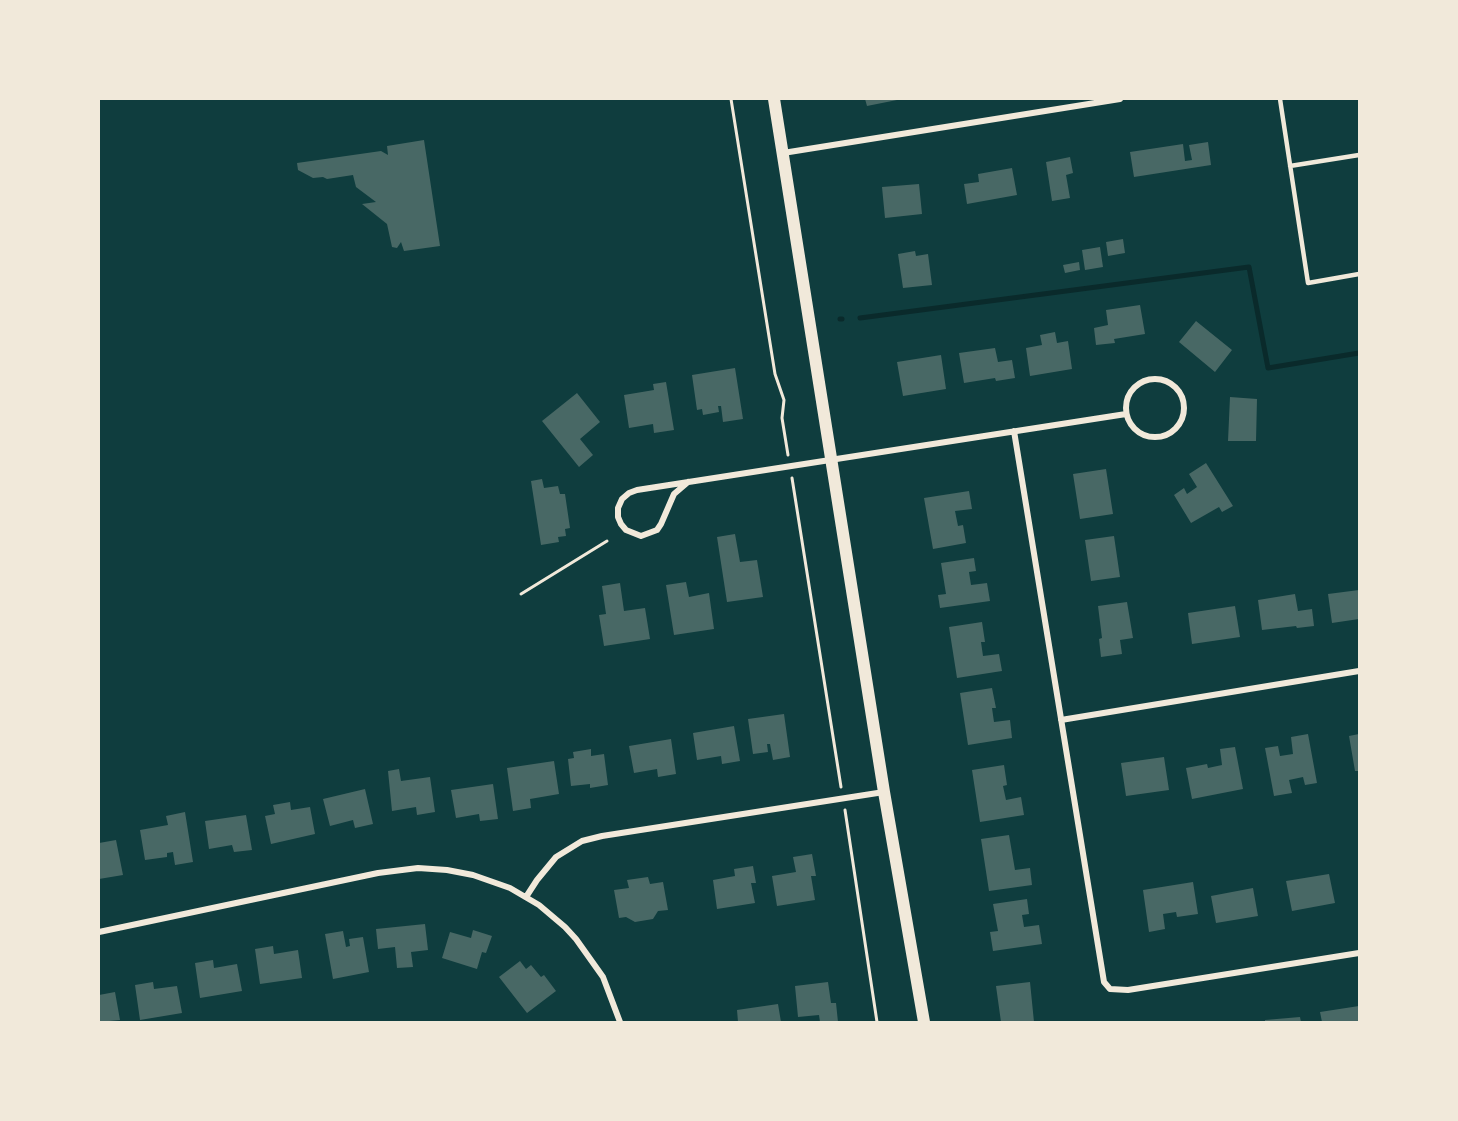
<!DOCTYPE html>
<style>
body{margin:0}
#map{position:relative;width:1458px;height:1121px;overflow:hidden;background:#0f3d3e;font-family:Cabin,sans-serif}
canvas{display:block}
.frame{position:absolute;inset:0;border:100px solid #f1e9da;pointer-events:none}
</style>
<div id="map">
<canvas width="1458" height="1121"></canvas>
<div class="frame"></div>
</div>
<script>
const c = document.querySelector('canvas').getContext('2d');
c.lineJoin = 'round';
const toPath = rows => new Path2D(rows.map(r => 'M' + r).join(''));
function trace(path, color, width, dash) { c.strokeStyle = color; c.lineWidth = width; c.lineCap = dash ? 'butt' : 'round'; c.setLineDash(dash || []); c.stroke(path); }
function fillPath(path, color) { c.fillStyle = color; c.fill(path, 'evenodd'); }
const stream = toPath([
 [860,318,1249,267,1268,368,1359,353],
 [840,319,842,319]
]);
const building = toPath([
 [865,99,897,99,897,100,867,106],
 [424,140,440,246,404,251,401,242,397,248,392,247,387,224,362,204,376,202,356,187,353,175,327,179,323,177,313,178,298,170,297,163,381,151,388,155,387,146],
 [1208,142,1211,165,1134,177,1130,152,1183,144,1185,161,1192,160,1189,145],
 [1070,157,1073,173,1066,175,1070,198,1052,201,1046,162],
 [1012,168,1017,195,967,204,964,184,979,182,978,174],
 [919,184,922,214,885,218,882,187],
 [1123,239,1125,253,1108,256,1106,242],
 [1100,247,1103,267,1085,270,1082,250],
 [915,251,916,256,928,254,932,285,903,288,898,254],
 [1079,262,1080,270,1065,273,1063,265],
 [1140,305,1145,334,1114,339,1115,343,1096,345,1094,328,1108,325,1106,310],
 [1196,321,1232,350,1215,372,1179,342],
 [1055,332,1057,343,1068,341,1072,369,1030,376,1026,348,1042,345,1040,335],
 [995,348,998,362,1012,360,1015,378,996,381,995,378,964,383,959,353],
 [941,355,946,389,903,396,897,362],
 [735,368,743,419,723,422,721,406,718,406,719,412,703,415,702,409,697,410,692,375],
 [666,382,674,430,654,433,653,424,629,428,624,395,654,390,653,384],
 [577,393,600,422,580,439,593,455,579,467,542,421],
 [1230,397,1257,399,1256,441,1228,441],
 [1206,463,1233,506,1222,512,1219,507,1191,523,1174,495,1184,488,1187,494,1197,487,1189,474],
 [1106,469,1113,514,1080,519,1073,474],
 [542,479,544,488,558,486,560,494,565,494,570,528,565,529,566,536,558,537,559,542,541,545,531,481],
 [969,491,972,509,955,511,958,526,963,525,966,543,933,549,924,498],
 [735,534,740,562,757,560,763,597,727,602,717,537],
 [1114,536,1120,577,1091,581,1085,540],
 [974,558,976,571,969,572,971,585,987,583,990,601,940,608,938,595,946,594,941,563],
 [686,582,689,597,709,593,714,629,674,635,666,585],
 [620,583,624,611,645,608,650,639,604,646,599,615,606,614,602,586],
 [1359,590,1359,619,1332,623,1328,594],
 [1295,594,1298,611,1312,609,1314,626,1297,628,1296,626,1262,630,1258,600],
 [1127,602,1133,638,1120,640,1122,654,1101,657,1099,639,1102,638,1098,606],
 [1235,606,1240,637,1192,644,1188,613],
 [982,622,985,642,981,642,983,656,999,654,1002,671,957,678,949,627],
 [992,688,996,708,992,708,994,722,1010,720,1012,738,968,745,960,693],
 [784,714,790,757,773,760,770,744,767,744,768,752,753,754,748,719],
 [734,726,740,761,722,764,721,756,697,760,693,733],
 [1308,734,1317,783,1305,785,1303,777,1289,780,1292,793,1274,796,1265,748,1278,746,1280,756,1293,754,1291,737],
 [1359,734,1359,771,1355,771,1349,736],
 [671,739,676,774,658,777,657,769,634,773,629,746],
 [1235,747,1243,789,1192,799,1186,768,1207,764,1208,768,1222,765,1220,749],
 [591,749,591,756,604,754,608,785,590,788,590,784,571,786,568,759,574,758,573,752],
 [1164,757,1169,790,1126,796,1121,763],
 [554,761,559,794,530,799,531,808,513,811,507,768],
 [1004,765,1007,785,1003,786,1006,800,1021,797,1024,815,980,822,972,770],
 [399,769,401,781,430,777,435,812,417,815,416,807,392,811,388,771],
 [493,784,498,819,480,821,479,814,456,818,451,790],
 [365,789,373,824,355,828,353,820,330,826,323,799],
 [290,802,291,810,310,807,315,834,271,844,265,816,275,814,273,805],
 [185,812,193,862,175,865,173,852,167,853,167,857,145,860,140,830,168,825,166,816],
 [246,815,252,850,234,852,232,845,209,849,205,821],
 [1009,835,1015,870,1030,868,1032,885,989,891,981,839],
 [116,840,123,875,99,879,99,843],
 [812,854,816,876,811,876,815,900,777,906,772,876,796,872,793,857],
 [753,866,756,883,751,883,755,903,717,909,713,880,735,876,734,869],
 [1329,874,1335,903,1292,911,1286,881],
 [648,877,650,884,663,882,668,910,658,911,653,919,635,922,626,917,619,918,614,890,629,888,627,880],
 [1193,882,1198,914,1177,917,1176,912,1163,914,1165,929,1149,932,1143,890],
 [1253,888,1258,916,1216,923,1211,896],
 [1027,899,1029,914,1022,915,1024,927,1039,925,1042,944,993,951,990,932,998,931,993,904],
 [425,924,428,950,411,952,413,967,397,968,395,947,378,949,376,929],
 [473,930,492,936,486,953,482,952,477,969,442,958,450,932,471,938],
 [343,931,346,947,350,946,349,939,363,937,369,972,333,979,325,934],
 [273,946,274,954,298,950,302,978,260,984,255,949],
 [213,960,214,968,237,964,242,991,200,998,195,963],
 [520,961,526,969,531,965,541,977,544,975,556,991,527,1013,499,977],
 [153,982,154,989,177,986,182,1013,140,1020,135,985],
 [828,982,831,1003,836,1003,838,1022,820,1022,819,1015,798,1017,795,986],
 [1030,982,1034,1022,1001,1022,996,986],
 [115,992,120,1020,99,1022,99,995],
 [778,1004,781,1022,738,1022,737,1010],
 [1359,1006,1359,1022,1322,1022,1320,1012],
 [1300,1017,1301,1022,1265,1022,1265,1020]
]);
const path = toPath([
 [731,99,775,374,784,400,782,418,788,455],
 [792,478,841,787],
 [521,594,607,541],
 [845,810,877,1022]
]);
const service = toPath([
 [1280,99,1308,283,1359,274],
 [1290,166,1359,155]
]);
const minor = toPath([
 [783,153,1120,99],
 '1126 408a29 29 0 1 1 58 0a29 29 0 1 1-58 0Z',
 [1014,431,1104,982,1110,989,1128,990,1359,953],
 [688,482,674,494,661,524,657,530,641,536,626,530,621,524,618,517,618,508,622,499,629,493,637,490,1126,414],
 [1061,720,1359,671],
 [526,897,537,880,556,857,582,841,602,836,884,792],
 [99,932,378,873,418,868,447,870,473,875,510,888,539,905,565,927,576,939,603,977,620,1022]
]);
const secondary = toPath([
 [774,99,884,792,924,1022]
]);
trace(stream, '#0a2a2b', 5);
fillPath(building, '#486865');
trace(path, '#f1e9da', 3);
trace(service, '#f1e9da', 4.5);
trace(minor, '#f1e9da', 6);
trace(secondary, '#f1e9da', 12);
</script>
